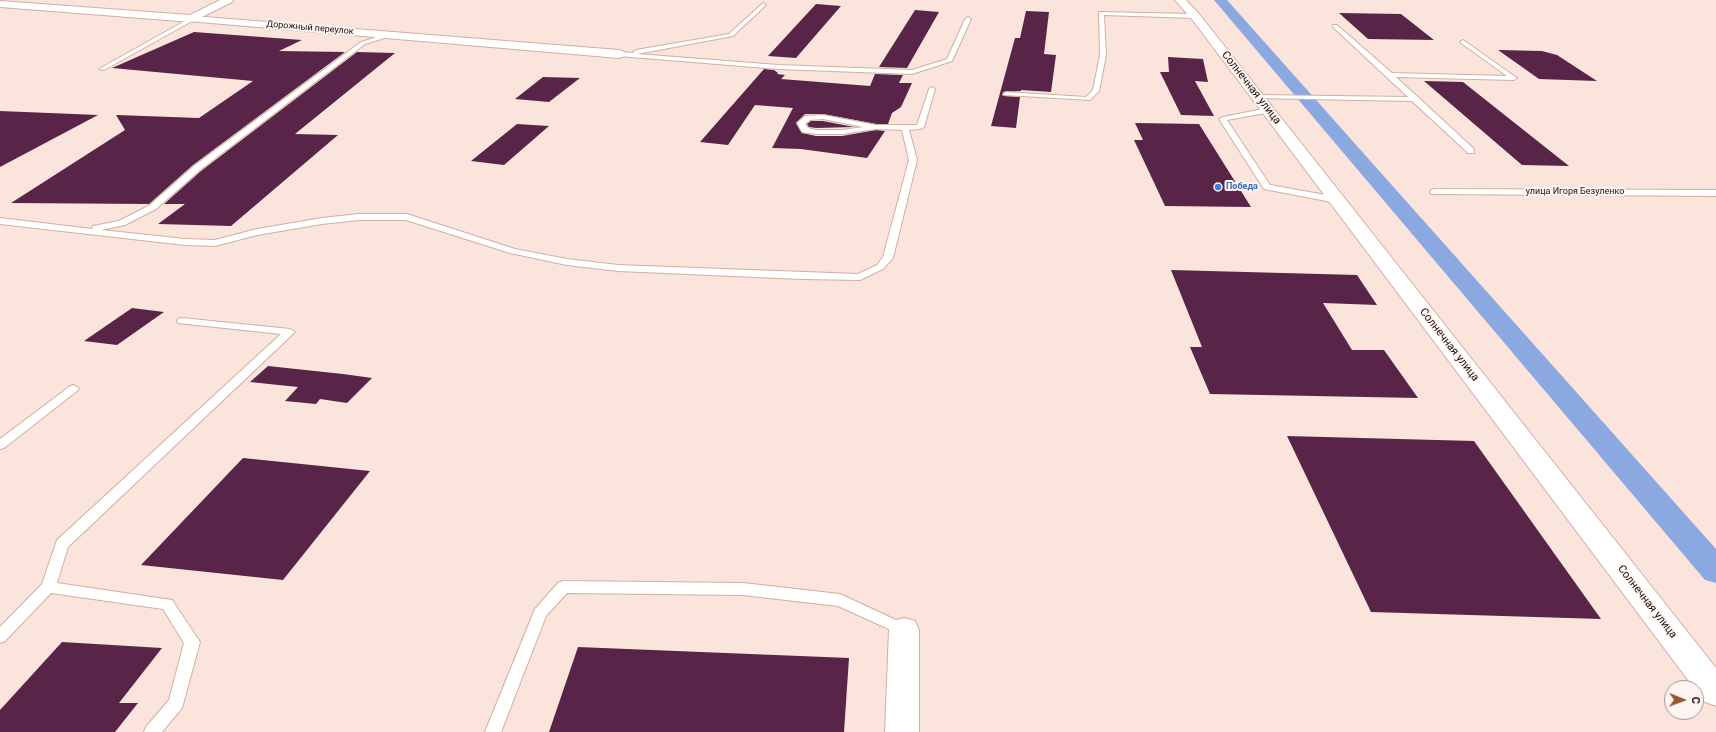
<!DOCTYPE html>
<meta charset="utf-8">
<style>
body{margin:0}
#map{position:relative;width:1716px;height:732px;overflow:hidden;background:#fbe4db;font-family:Roboto,sans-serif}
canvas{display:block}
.north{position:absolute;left:1664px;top:680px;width:40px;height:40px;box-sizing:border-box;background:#fdf5f2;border:1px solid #a49a96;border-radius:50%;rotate:91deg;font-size:11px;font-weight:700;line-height:16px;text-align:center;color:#1e110c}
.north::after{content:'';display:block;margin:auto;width:14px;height:18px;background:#9a5727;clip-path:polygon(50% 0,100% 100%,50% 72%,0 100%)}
</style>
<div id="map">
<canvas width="1716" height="732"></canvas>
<div class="north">С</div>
</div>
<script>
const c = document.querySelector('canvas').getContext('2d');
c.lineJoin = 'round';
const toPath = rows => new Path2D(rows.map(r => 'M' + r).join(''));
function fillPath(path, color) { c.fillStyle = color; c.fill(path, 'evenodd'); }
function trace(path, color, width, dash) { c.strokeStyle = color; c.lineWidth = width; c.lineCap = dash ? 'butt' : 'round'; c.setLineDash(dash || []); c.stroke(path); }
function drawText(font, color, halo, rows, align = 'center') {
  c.font = font + ' Roboto,sans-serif'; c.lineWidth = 4; c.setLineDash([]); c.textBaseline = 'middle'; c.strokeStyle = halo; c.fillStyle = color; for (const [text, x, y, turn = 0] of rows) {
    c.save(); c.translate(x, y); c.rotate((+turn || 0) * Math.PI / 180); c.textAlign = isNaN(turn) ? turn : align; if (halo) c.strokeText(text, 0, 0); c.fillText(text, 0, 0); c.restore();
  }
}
const canal = toPath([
 [1214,0,1227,0,1716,549,1716,583,1705,580,1214,0]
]);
const building = toPath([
 [816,4,841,6,796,58,768,56],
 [915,10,939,12,907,68,879,67],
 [1026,11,1049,12,1044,54,1056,55,1051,92,1021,90,1021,91,1003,92,1002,95,1004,96,1020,97,1016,128,991,126,1015,38,1020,38],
 [1339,13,1401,14,1434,40,1368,39],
 [194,32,302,40,279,51,345,52,193,165,149,204,11,203,125,130,116,115,199,118,253,81,112,68],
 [1498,50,1542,51,1557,55,1597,81,1539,79],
 [357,52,395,53,295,134,338,135,231,226,158,224,185,204,164,204,201,171],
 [1168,57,1203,59,1208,82,1195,81,1214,116,1181,115,1160,72,1169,72],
 [764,69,774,70,778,73,777,74,785,75,781,79,870,86,875,74,903,75,899,83,912,83,901,107,892,113,888,124,876,124,823,114,805,114,796,123,802,133,816,136,842,136,876,130,885,131,867,158,801,149,772,148,793,108,755,105,728,145,700,142],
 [543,77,580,78,549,102,515,99],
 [1424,81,1463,82,1569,166,1522,165],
 [0,111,98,115,0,167],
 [811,121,823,121,854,127,816,128,809,127,807,124],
 [1135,123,1199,124,1251,207,1165,206,1134,140,1143,140],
 [517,124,549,126,504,165,471,161],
 [1171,270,1357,275,1377,305,1323,303,1352,350,1384,350,1418,398,1210,394,1190,347,1202,347],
 [132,308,164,312,117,345,84,341],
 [268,366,343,374,372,378,347,403,320,399,316,404,285,401,298,387,250,382],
 [1287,436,1474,441,1601,619,1371,612],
 [243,458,370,471,283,580,141,565],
 [62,642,162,648,119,703,138,703,115,732,0,732,0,710],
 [578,647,849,658,844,732,549,732]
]);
const lane = toPath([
 [763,3,766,5,765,6,733,36,637,54,778,65,912,70,947,59,965,19,968,17,971,19,952,61,912,74,778,69,619,56,616,54,619,52,634,53,633,52,636,50,729,34,763,3],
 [1099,12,1195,14,1198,16,1195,18,1104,15,1106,55,1099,91,1090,100,1004,95,1004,93,1006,92,1086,97,1093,90,1100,55,1099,12],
 [192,17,195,19,194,20,104,70,99,69,192,17],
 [1333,25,1337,25,1392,73,1507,76,1461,43,1460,42,1463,40,1517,78,1514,80,1396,77,1474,149,1474,153,1468,153,1412,101,1256,98,1256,96,1258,95,1408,97,1333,27,1333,25],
 [389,33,391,34,391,36,365,44,200,170,156,209,125,225,101,230,185,239,215,240,257,229,322,218,359,214,407,214,515,249,567,259,618,265,858,274,877,265,883,257,909,160,902,130,876,129,842,134,816,134,802,132,797,123,805,116,823,115,876,125,917,125,929,89,932,87,935,89,924,127,920,129,909,130,917,160,893,258,883,269,860,280,802,279,618,271,567,265,510,253,406,220,359,220,322,224,257,235,215,246,185,245,0,224,0,218,92,229,93,226,119,221,150,205,194,166,361,42,389,33],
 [823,119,863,127,842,130,816,130,808,128,805,124,810,120,823,119],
 [1268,108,1272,110,1271,112,1227,120,1270,185,1337,197,1341,200,1340,202,1337,203,1264,189,1219,119,1223,117,1268,108],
 [1434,189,1716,190,1716,196,1431,194,1430,192,1431,190,1434,189],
 [182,318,290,329,295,332,68,547,57,583,172,600,200,642,182,708,162,732,144,732,146,727,169,700,184,643,163,609,51,593,5,641,0,643,0,627,42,584,57,540,281,334,178,323,177,321,178,319,182,318],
 [73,385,77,387,79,389,77,391,4,448,0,449,0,439,69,387,73,385],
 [563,581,743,583,840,594,909,626,912,630,909,634,904,636,838,606,743,595,567,593,546,616,501,732,485,732,535,609,558,583,563,581]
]);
const street = toPath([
 [192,16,619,50,623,51,625,54,623,57,619,58,188,21,186,19,188,17,192,16],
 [904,618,915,621,919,630,919,732,885,732,889,630,893,621,904,618]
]);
const secondary = toPath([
 [220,0,233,0,232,2,192,22,0,7,0,1,190,15,220,0],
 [1175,0,1186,0,1199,14,1716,668,1716,706,1705,702,1696,690,1696,688,1694,688,1253,100,1191,18,1175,0]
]);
const markers = [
 [1218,187,4,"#3f7fe0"]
];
const farStreetnames = [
 ["Дорожный переулок",310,28,5],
 ["улица Игоря Безуленко",1575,192]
];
const farShopnames = [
 ["Победа",1226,187]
];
const streetNames = [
 ["Солнечная улица",1251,88,52],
 ["Солнечная улица",1449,345,52],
 ["Солнечная улица",1647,602,52]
];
fillPath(canal, '#8ba8e1');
fillPath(building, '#582548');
trace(lane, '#d2afa0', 2);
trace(street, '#d2afa0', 2);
trace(secondary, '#d2afa0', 2);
fillPath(lane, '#fff');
fillPath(street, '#fff');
fillPath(secondary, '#fff');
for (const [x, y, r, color] of markers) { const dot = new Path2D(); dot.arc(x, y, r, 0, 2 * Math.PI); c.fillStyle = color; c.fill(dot); trace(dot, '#fdf5f2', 1.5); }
drawText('9px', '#1e110c', '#fdf5f2', farStreetnames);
drawText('bold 9px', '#366cbe', '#fdf5f2', farShopnames, 'left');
drawText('11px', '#1e110c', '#fdf5f2', streetNames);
</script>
